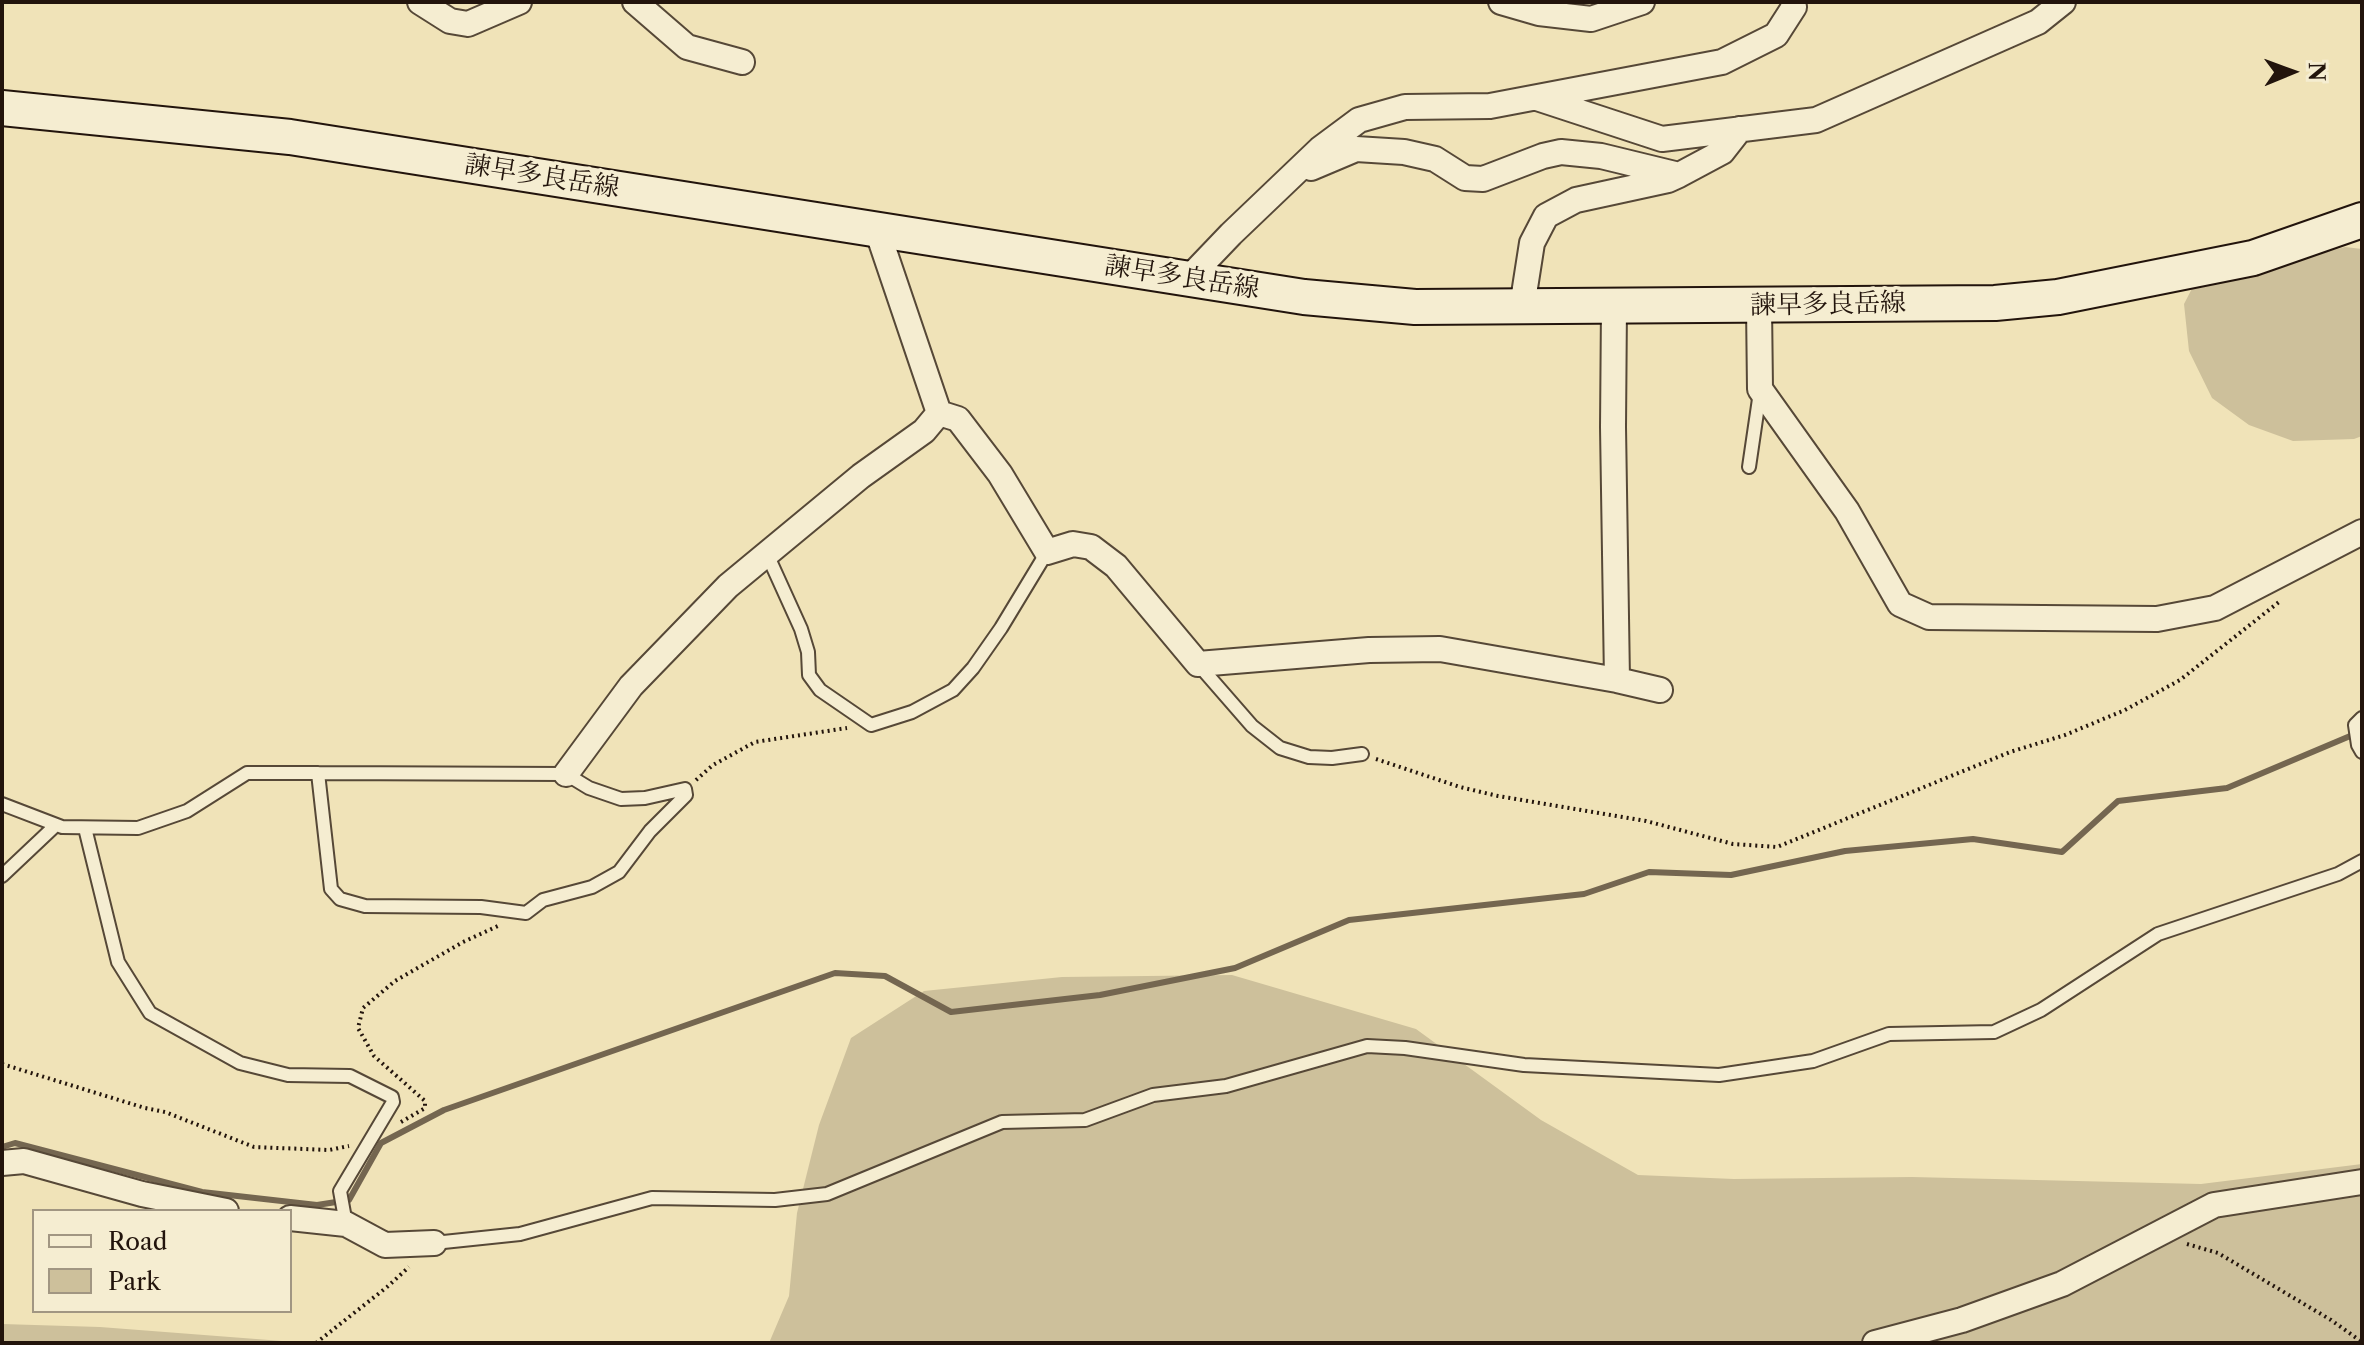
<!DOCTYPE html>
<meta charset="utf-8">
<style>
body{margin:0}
#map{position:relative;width:2364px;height:1345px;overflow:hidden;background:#f0e3b8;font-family:"Libre Caslon Text",serif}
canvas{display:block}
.frame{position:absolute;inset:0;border:4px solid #22140c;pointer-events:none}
.legend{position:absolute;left:32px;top:1209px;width:260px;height:104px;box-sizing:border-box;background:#f5edd1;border:2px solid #a19682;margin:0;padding:10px 14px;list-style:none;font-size:24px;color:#22140c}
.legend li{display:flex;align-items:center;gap:16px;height:40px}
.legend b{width:40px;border:2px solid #a19682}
.north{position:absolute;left:2252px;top:32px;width:80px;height:80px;-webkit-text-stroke:6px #f5edd1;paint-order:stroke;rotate:89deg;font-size:22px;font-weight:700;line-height:32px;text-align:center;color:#22140c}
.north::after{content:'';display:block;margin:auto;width:28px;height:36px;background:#22140c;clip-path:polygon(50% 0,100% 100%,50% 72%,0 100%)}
</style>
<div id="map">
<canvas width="2364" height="1345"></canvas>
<div class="frame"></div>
<ul class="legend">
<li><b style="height:10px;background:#f5edd1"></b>Road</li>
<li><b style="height:22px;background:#cdc09b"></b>Park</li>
</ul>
<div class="north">N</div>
</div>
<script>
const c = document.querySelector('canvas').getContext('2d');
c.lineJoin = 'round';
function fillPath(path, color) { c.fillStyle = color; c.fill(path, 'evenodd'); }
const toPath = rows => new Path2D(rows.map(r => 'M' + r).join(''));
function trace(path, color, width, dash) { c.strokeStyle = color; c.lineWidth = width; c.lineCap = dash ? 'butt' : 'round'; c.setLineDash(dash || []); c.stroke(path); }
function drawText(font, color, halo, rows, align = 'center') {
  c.font = font + ' "Libre Caslon Text","Noto Serif JP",serif'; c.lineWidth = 7; c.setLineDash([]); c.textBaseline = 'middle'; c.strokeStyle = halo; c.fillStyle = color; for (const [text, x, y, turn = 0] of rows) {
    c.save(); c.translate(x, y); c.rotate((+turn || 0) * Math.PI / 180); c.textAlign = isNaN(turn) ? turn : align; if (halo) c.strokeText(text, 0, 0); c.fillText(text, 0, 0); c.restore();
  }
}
const green = toPath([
 [2345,247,2362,249,2362,436,2354,439,2293,441,2249,425,2212,398,2189,351,2184,304,2199,275,2287,262],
 [1232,975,1416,1029,1541,1120,1638,1175,1734,1179,1912,1177,2201,1184,2362,1164,2362,1343,769,1343,789,1296,797,1213,819,1125,851,1038,924,991,1062,977],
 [2,1324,100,1327,308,1343,2,1343]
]);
const stream = toPath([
 [2,1147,15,1143,202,1192,317,1205,349,1200,381,1143,444,1110,835,973,885,976,951,1012,1100,995,1235,968,1349,920,1584,894,1649,872,1731,875,1845,851,1973,839,2062,852,2118,801,2227,788,2362,731]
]);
const path = toPath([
 [1376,759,1460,787,1498,796,1646,821,1733,844,1777,847,2010,752,2065,735,2125,710,2180,680,2279,602],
 [696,780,713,765,755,742,847,728],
 [2,1064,145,1108,165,1112,254,1147,329,1150,349,1146],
 [401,1122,425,1108,425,1101,374,1056,358,1028,363,1008,395,981,463,942,498,926],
 [2187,1244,2218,1253,2331,1320,2362,1342],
 [316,1343,387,1287,409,1267]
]);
const service = toPath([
 [1749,467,1760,392],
 [767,554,801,629,808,652,809,675,820,690,871,725,912,712,953,690,973,668,1001,628,1047,552],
 [1198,664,1252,726,1280,748,1309,757,1332,758,1362,754],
 [2362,718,2355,725,2358,745,2362,752],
 [2,804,62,827,138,828,187,811,247,773,318,773,566,774,589,788,621,799,645,798,685,789,686,795,650,831,619,872,592,887,543,900,526,913,481,907,365,906,340,899,331,889,318,773],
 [85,828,118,962,150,1013,240,1063,288,1075,350,1076,392,1097,393,1102,340,1191,346,1224],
 [2,876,56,825],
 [434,1243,520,1234,652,1198,775,1200,827,1194,1002,1122,1085,1120,1153,1095,1226,1086,1367,1046,1405,1048,1524,1065,1719,1075,1813,1061,1889,1034,1994,1032,2041,1010,2158,934,2338,874,2362,861]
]);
const minor = toPath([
 [420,2,450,21,468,24,519,2],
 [635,2,687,47,742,62],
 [1501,2,1539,13,1591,19,1642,2],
 [1537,98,1662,139,1816,120,2038,22,2063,2],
 [1311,168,1356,149,1404,152,1435,159,1465,178,1483,179,1543,156,1561,152,1601,156,1679,175],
 [877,230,939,413,958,419,1000,474,1047,552,1073,544,1091,547,1116,566,1198,664,1369,650,1440,649,1617,680],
 [1188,279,1231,234,1320,149,1359,120,1405,107,1490,106,1722,62,1776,35,1794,7,1793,2],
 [1614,306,1613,427,1617,680,1660,690],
 [1759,306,1760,389,1847,511,1900,604,1929,617,2157,619,2215,608,2362,532],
 [1522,307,1532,243,1546,216,1576,200,1668,180,1679,175,1722,152,1740,129],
 [566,774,631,686,728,586,861,476,924,431,939,413],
 [2,1163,24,1161,142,1194,226,1211],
 [290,1218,346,1224,385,1245,434,1243],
 [1875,1343,1962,1320,2062,1284,2214,1205,2362,1182]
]);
const secondary = toPath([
 [2,108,290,137,1304,297,1415,307,1995,303,2058,297,2253,258,2362,220]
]);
const streetNames = [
 ["諫早多良岳線",542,177,9],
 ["諫早多良岳線",1182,278,9],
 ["諫早多良岳線",1828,305,-1]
];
fillPath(green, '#cdc09b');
trace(stream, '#746650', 6);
trace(service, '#564837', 16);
trace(minor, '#564837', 28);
trace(secondary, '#22140c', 38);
trace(path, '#22140c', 4, [2, 4]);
trace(service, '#f5edd1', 12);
trace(minor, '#f5edd1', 24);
trace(secondary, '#f5edd1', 34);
drawText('26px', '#22140c', '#f5edd1', streetNames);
</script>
